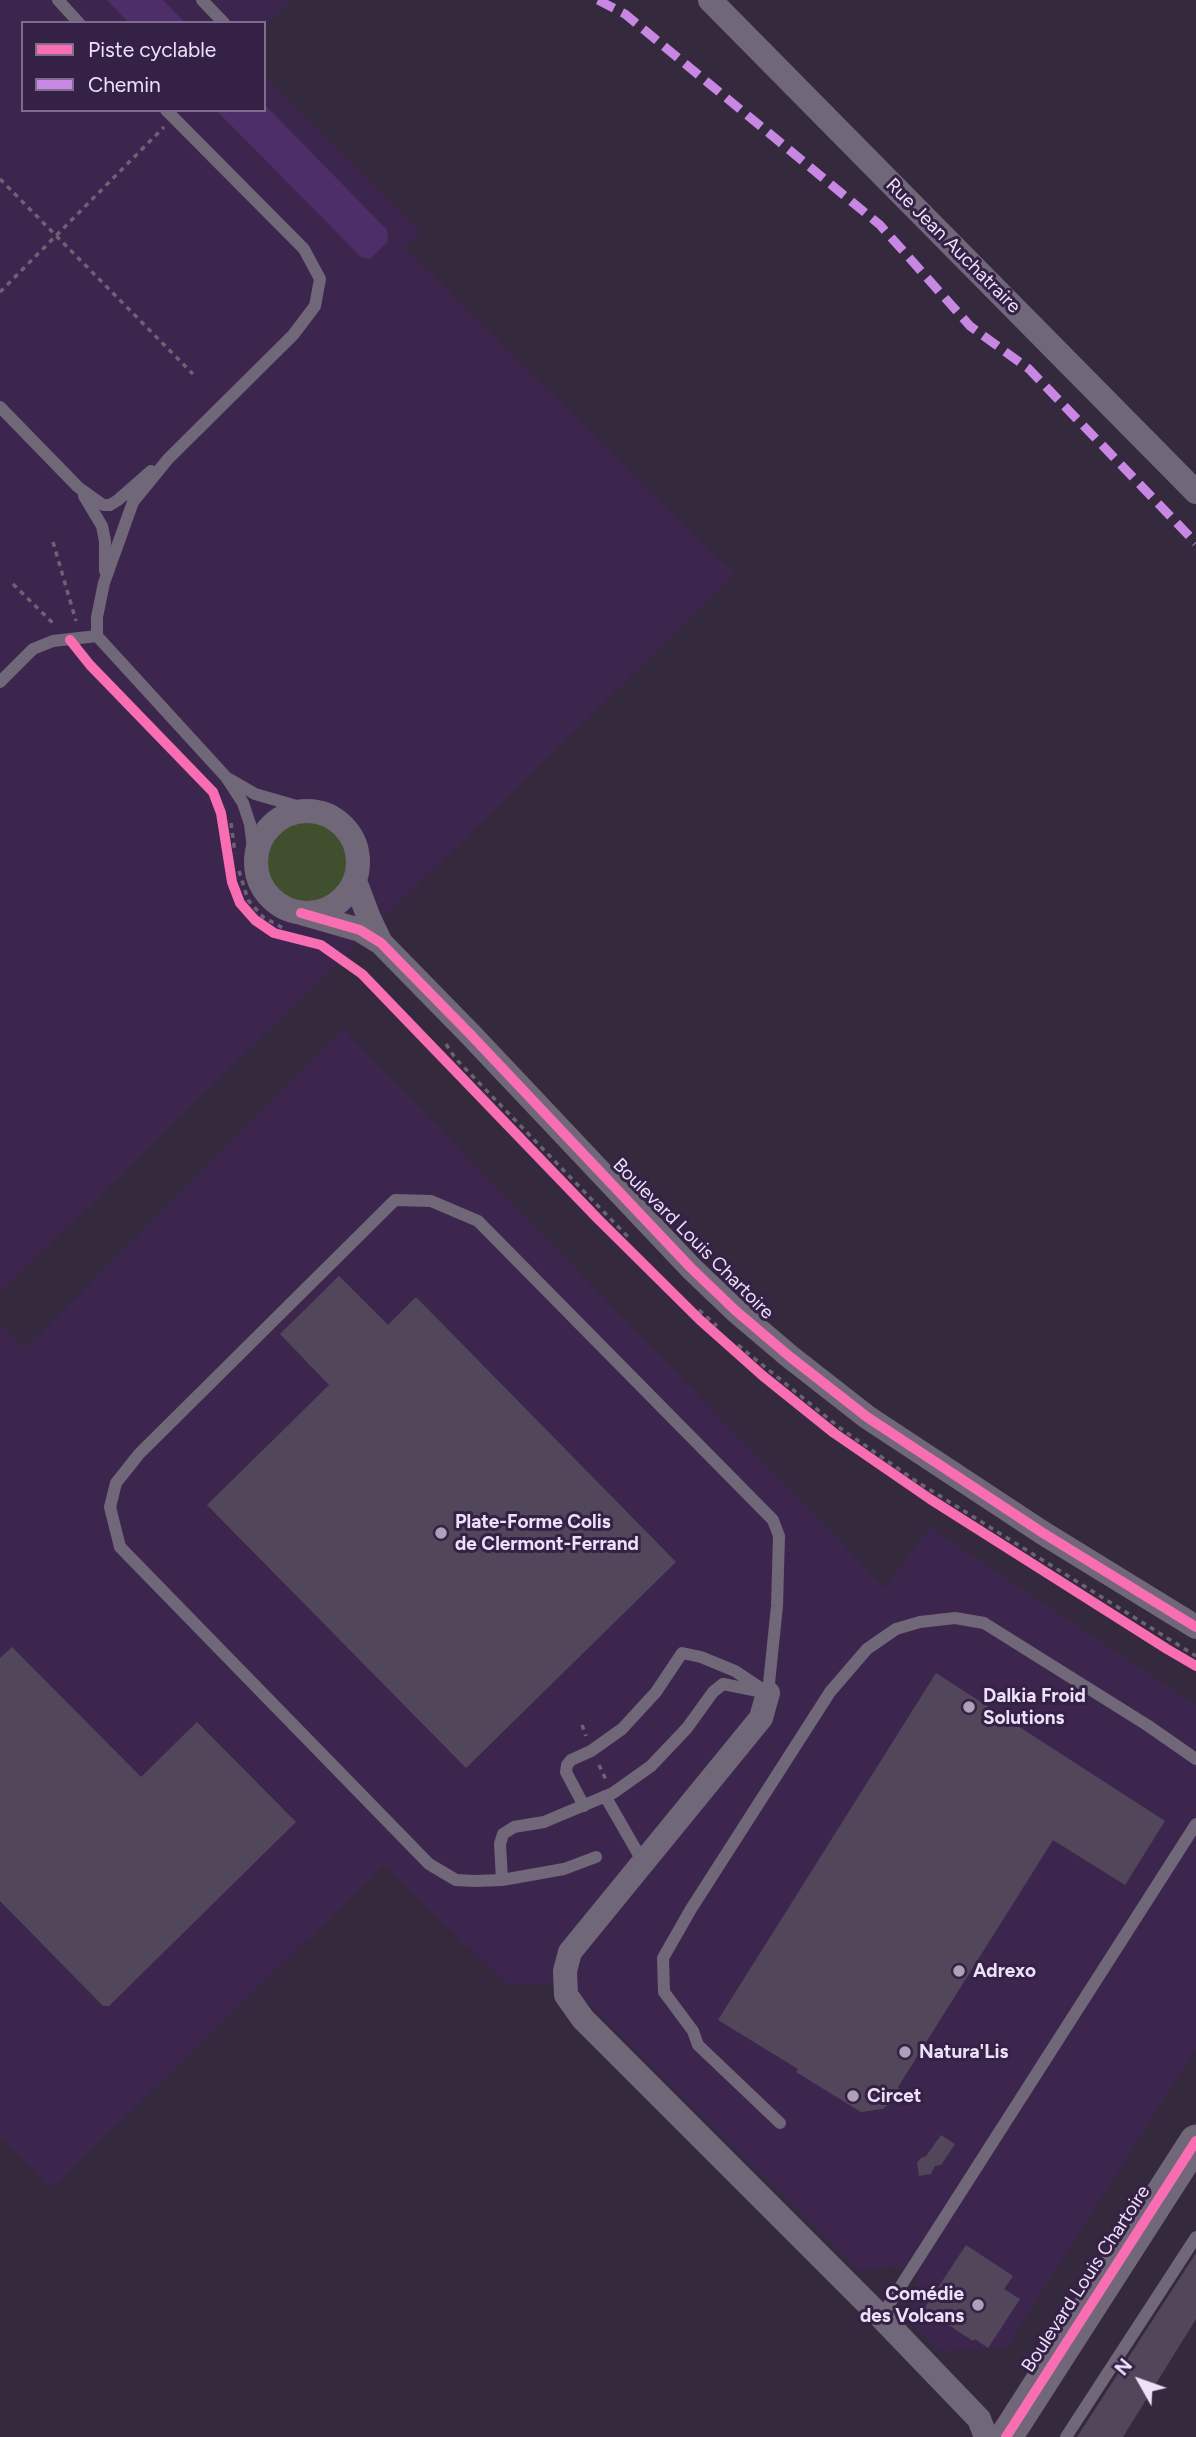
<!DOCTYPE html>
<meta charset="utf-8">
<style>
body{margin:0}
#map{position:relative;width:1196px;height:2437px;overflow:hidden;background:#35293e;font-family:Figtree,sans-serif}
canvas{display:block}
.legend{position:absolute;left:21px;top:21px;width:245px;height:91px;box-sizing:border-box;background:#362146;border:2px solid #7f6d8e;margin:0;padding:9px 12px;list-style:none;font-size:21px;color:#ede0f9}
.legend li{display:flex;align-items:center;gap:14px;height:35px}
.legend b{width:35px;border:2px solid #7f6d8e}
.north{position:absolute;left:1105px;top:2346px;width:70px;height:70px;-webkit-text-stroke:5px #362146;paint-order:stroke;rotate:310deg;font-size:19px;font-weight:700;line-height:28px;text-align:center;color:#ede0f9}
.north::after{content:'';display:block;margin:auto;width:24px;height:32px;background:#ede0f9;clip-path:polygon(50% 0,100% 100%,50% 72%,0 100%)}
</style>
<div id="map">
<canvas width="1196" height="2437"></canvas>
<ul class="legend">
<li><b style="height:9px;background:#f96db3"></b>Piste cyclable</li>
<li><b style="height:9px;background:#c787e3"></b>Chemin</li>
</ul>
<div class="north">N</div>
</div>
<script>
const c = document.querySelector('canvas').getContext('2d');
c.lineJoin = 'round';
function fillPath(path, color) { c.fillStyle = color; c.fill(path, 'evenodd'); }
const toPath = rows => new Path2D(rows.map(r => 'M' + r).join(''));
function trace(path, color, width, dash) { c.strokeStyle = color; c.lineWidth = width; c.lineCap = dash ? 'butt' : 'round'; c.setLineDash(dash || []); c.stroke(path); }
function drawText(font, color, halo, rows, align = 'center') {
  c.font = font + ' Figtree,sans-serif'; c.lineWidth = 6; c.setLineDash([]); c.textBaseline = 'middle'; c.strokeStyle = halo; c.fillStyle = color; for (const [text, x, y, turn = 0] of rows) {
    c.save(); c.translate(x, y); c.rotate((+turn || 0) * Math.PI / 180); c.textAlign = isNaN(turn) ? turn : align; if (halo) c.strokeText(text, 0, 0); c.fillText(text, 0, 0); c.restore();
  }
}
const built = toPath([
 [0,0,291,0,264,26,264,23,23,23,23,110,264,110,264,77,422,232,405,247,734,575,0,1293],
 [343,1029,885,1588,930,1527,1196,1705,1196,2049,1006,2348,940,2351,910,2322,917,2278,897,2266,859,2271,569,1985,505,1983,384,1865,52,2188,0,2137,0,1325,25,1349]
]);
const green = toPath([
 '265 861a42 42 0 1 1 84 0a42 42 0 1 1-84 0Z'
]);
const water = toPath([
 [107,0,163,0,185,23,129,23],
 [264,104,387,230,388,241,370,259,361,257,216,110,264,110]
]);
const building = toPath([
 [339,1276,388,1325,416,1297,676,1562,466,1768,207,1505,329,1385,280,1334],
 [12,1647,141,1777,197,1722,296,1822,109,2006,103,2006,0,1901,0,1658],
 [936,1673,1165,1821,1125,1885,1053,1840,898,2087,900,2089,896,2097,883,2109,861,2112,796,2072,798,2069,718,2020],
 [941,2135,955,2144,941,2165,935,2166,931,2174,919,2176,917,2163,921,2158,926,2156],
 [966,2245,1013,2276,1004,2289,1020,2299,988,2348,975,2339,973,2341,924,2309],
 [1196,2253,1196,2319,1123,2437,1077,2437]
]);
const path = toPath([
 [0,179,193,374],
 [0,292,164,127],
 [53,542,76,621],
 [13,584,56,626],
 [231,823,235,853],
 [239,871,248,900,263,917,283,928],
 [446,1044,455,1058,628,1237],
 [699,1310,717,1326],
 [738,1345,840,1428,916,1481,1196,1656],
 [582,1725,586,1736],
 [599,1765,606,1780]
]);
const lane = toPath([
 [58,0,79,23],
 [202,0,224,23],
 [166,110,304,249,320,279,315,306,293,335,168,459,133,502,104,583,97,617,97,636,226,777,243,803,250,824,255,866],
 [0,407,78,487,103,505,110,505,118,500,151,471],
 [84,496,102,526,105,541,105,571],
 [0,682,33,649,53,641,97,636],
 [229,779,255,794,314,811],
 [605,1796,643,1862],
 [584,1806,566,1772,567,1765,571,1760,591,1751,622,1729,656,1692,682,1653,701,1657,735,1671,762,1689],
 [596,1857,564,1869,502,1880,475,1881,456,1880,429,1864,120,1547,110,1507,116,1483,139,1454,395,1200,431,1201,478,1221,773,1520,779,1536,777,1606,768,1693],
 [502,1880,500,1844,503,1834,514,1827,544,1822,613,1793,651,1766,687,1728,713,1692,723,1684,768,1693],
 [780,2123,698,2045,693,2031,664,1992,663,1958,691,1909,830,1692,867,1649,896,1629,920,1622,955,1618,984,1623,1147,1725,1196,1759],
 [881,2317,1196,1824],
 [1066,2437,1196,2237]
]);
const street = toPath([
 [710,0,1196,492],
 '256 862a51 51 0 1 1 102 0a51 51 0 1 1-102 0Z',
 [355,881,369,918,381,943],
 [301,913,360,930,381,943,471,1035,691,1268,736,1311,789,1356,867,1417,1043,1533,1196,1627],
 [768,1693,761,1718,570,1952,565,1971,566,1995,583,2019,881,2317,979,2419,986,2437]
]);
const secondary = toPath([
 [1006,2437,1196,2141]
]);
const quiet = toPath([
 [598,0,625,14,880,225,970,326,1029,369,1196,543]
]);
const cycleway = toPath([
 [70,640,90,665,213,792,221,813,232,882,240,903,255,920,274,933,321,945,362,974,598,1219,700,1320,763,1376,834,1433,930,1499,1167,1649,1196,1666],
 [301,913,360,930,381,943,471,1035,691,1268,736,1311,789,1356,867,1417,1043,1533,1196,1627],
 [1006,2437,1196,2141]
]);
const markers = [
 [441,1533,7,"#ada0b8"],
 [969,1707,7,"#ada0b8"],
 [959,1971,7,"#ada0b8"],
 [905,2052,7,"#ada0b8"],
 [853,2096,7,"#ada0b8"],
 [978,2305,7,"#ada0b8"]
];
const streetNames = [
 ["Rue Jean Auchatraire",953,246,45],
 ["Boulevard Louis Chartoire",693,1239,45],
 ["Boulevard Louis Chartoire",1086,2279,-57]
];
const poiNames = [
 ["Plate-Forme Colis",455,1522],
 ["de Clermont-Ferrand",455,1544],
 ["Dalkia Froid",983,1696],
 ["Solutions",983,1718],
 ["Adrexo",973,1971],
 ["Natura'Lis",919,2052],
 ["Circet",867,2096],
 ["Comédie",964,2294,"right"],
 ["des Volcans",964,2316,"right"]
];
fillPath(built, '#3d264e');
fillPath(green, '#404f2d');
fillPath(water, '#4e2e68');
fillPath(building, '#52465b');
trace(path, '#6b6372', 3.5, [5, 5]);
trace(lane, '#706779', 12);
trace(street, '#706779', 24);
trace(secondary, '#706779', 33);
trace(quiet, '#c787e3', 9, [18, 9]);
trace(cycleway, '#f96db3', 10);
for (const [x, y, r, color] of markers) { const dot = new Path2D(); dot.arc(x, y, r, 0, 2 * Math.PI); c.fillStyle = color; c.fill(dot); trace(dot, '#362146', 2.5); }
drawText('19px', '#ede0f9', '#362146', streetNames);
drawText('bold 19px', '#ede0f9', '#362146', poiNames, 'left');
</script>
